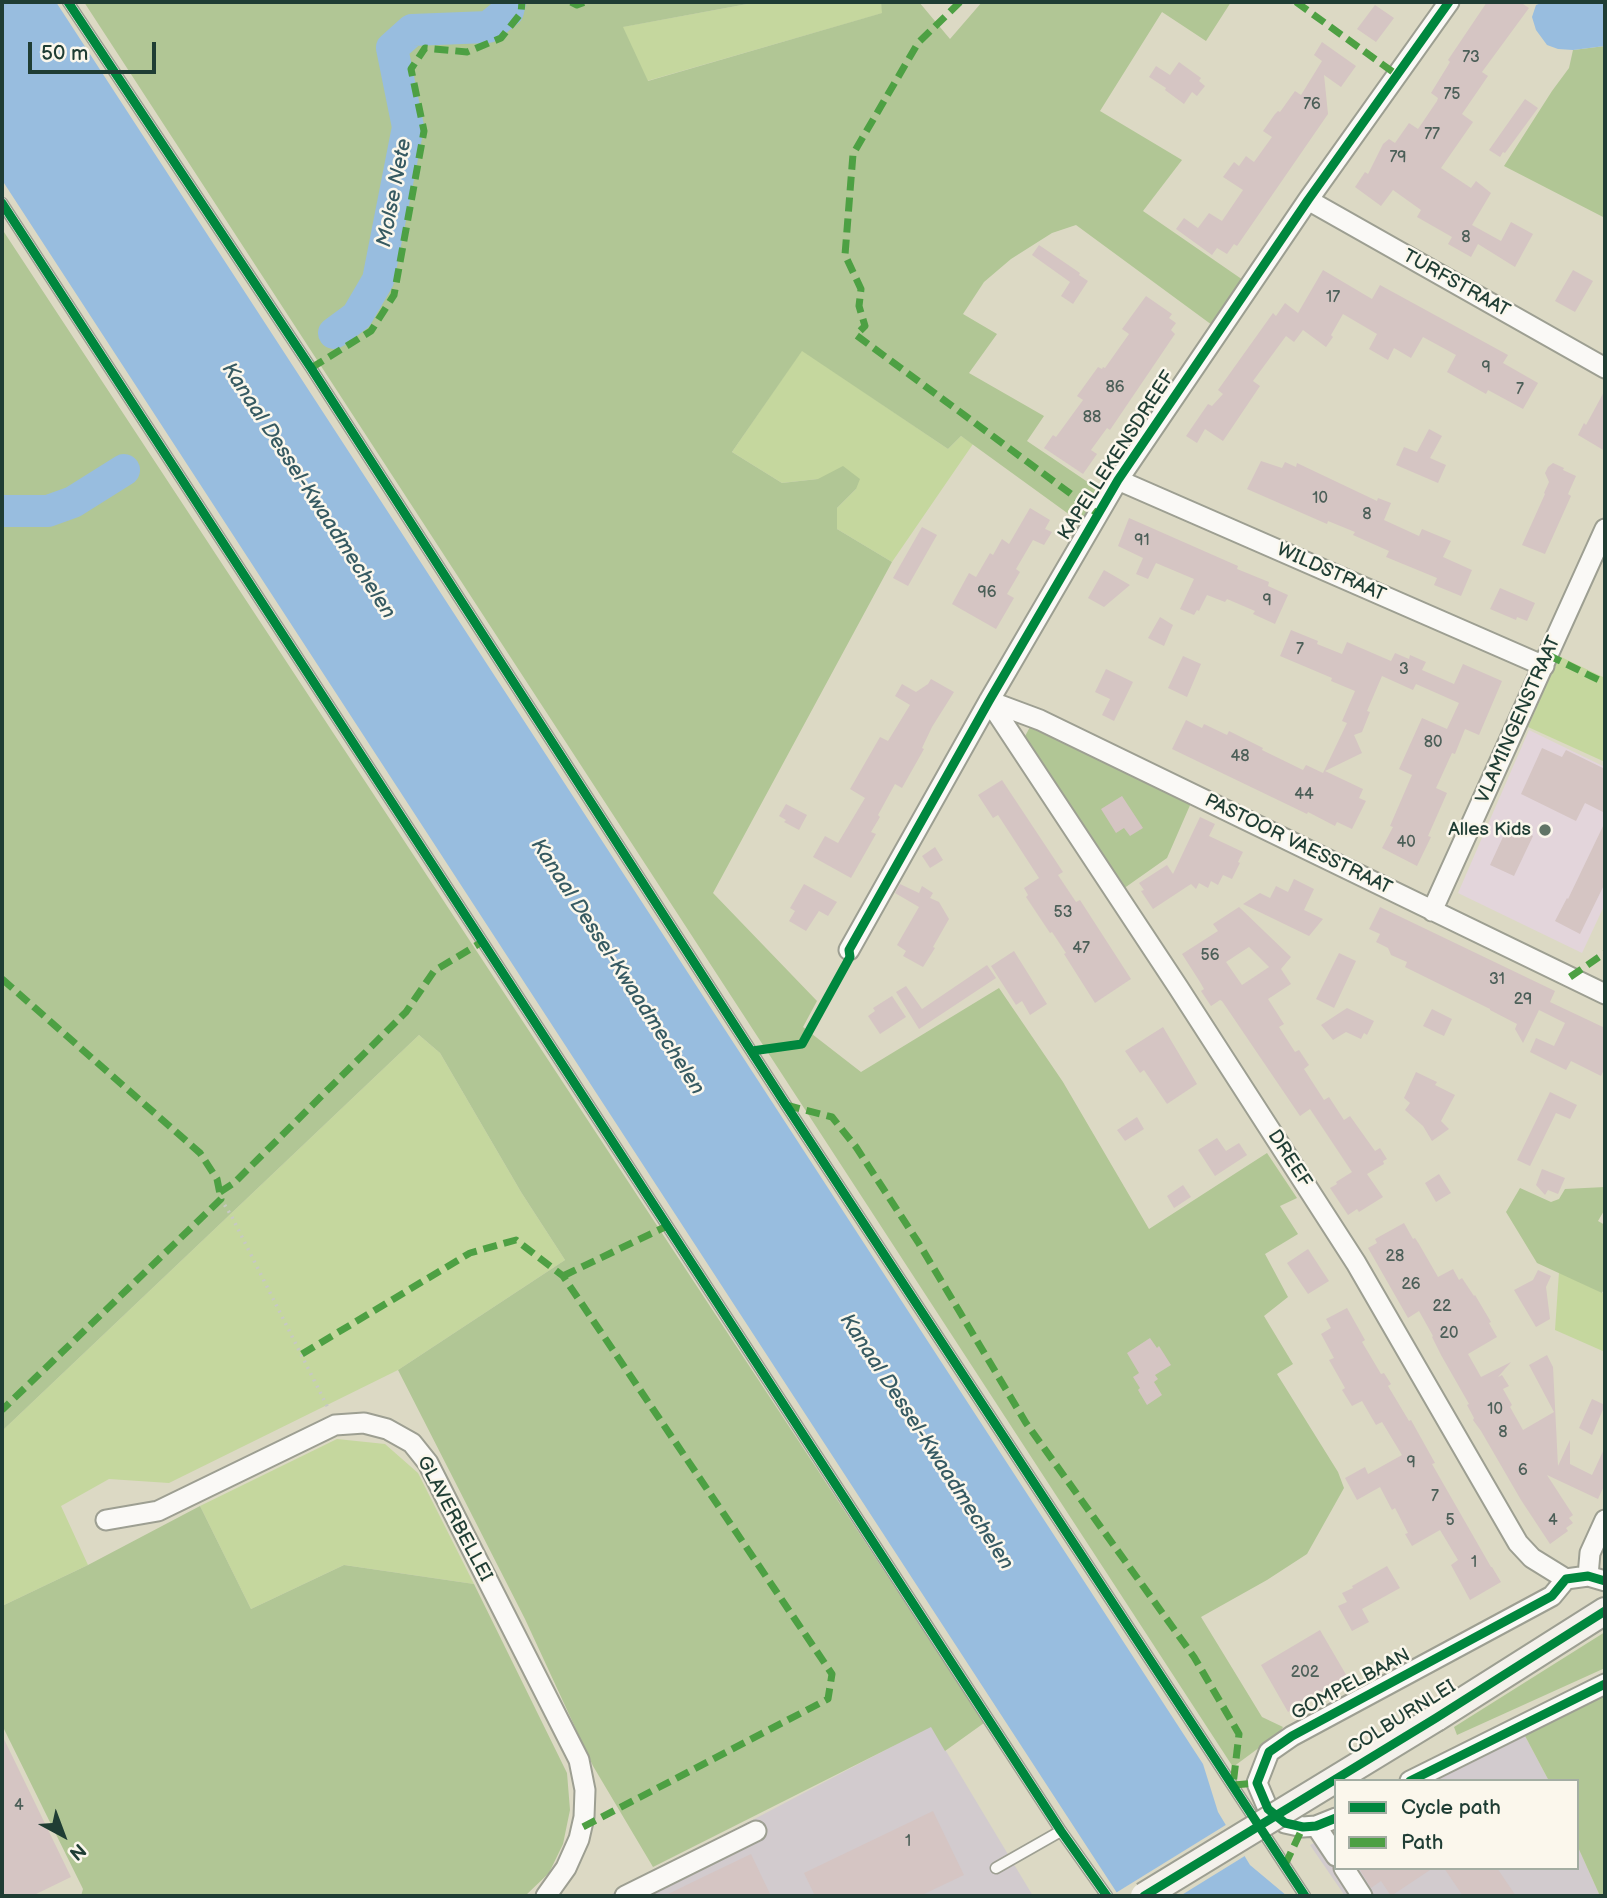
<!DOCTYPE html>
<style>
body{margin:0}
#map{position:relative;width:1607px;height:1898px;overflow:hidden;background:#dcd9c4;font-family:"Balsamiq Sans",sans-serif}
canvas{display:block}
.frame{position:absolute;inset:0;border:4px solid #1f3d34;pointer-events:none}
.legend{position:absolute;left:1334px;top:1779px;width:245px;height:91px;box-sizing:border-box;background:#fbf7ec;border:2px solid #a3ada2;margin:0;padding:9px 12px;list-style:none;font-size:21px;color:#1f3d34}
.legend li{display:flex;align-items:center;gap:14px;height:35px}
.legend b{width:35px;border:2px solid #a3ada2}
.north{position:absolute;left:28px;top:1800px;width:70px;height:70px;-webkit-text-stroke:5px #fbf7ec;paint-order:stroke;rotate:139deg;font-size:19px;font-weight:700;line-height:28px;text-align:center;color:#1f3d34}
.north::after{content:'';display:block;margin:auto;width:24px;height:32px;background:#1f3d34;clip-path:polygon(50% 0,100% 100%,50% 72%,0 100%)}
.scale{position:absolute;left:28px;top:42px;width:128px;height:32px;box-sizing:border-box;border:4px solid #1f3d34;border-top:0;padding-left:9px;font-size:21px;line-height:24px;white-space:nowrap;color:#1f3d34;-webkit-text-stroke:5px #fbf7ec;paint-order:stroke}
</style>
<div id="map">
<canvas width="1607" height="1898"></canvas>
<div class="frame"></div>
<ul class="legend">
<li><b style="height:9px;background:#00873e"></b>Cycle path</li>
<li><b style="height:9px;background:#4da043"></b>Path</li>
</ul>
<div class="north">N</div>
<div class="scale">50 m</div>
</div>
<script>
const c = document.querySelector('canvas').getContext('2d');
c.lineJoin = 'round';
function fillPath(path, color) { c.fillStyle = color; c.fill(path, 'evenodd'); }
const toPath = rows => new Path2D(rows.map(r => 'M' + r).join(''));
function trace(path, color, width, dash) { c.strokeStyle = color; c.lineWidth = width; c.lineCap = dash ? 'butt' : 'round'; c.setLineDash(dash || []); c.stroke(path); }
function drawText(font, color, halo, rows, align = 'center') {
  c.font = font + ' "Balsamiq Sans",sans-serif'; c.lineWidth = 5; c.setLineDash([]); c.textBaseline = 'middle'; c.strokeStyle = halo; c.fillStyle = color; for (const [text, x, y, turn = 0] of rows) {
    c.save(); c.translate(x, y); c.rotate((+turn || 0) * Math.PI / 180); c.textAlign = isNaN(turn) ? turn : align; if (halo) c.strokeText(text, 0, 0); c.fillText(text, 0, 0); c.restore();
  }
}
const built = toPath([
 [1529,730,1605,767,1605,904,1582,953,1458,893]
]);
const industrial = toPath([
 [931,1726,1033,1896,608,1896],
 [1524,1734,1549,1781,1434,1781],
 [1336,1832,1336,1868,1577,1868,1577,1845,1600,1896,1345,1896,1310,1845]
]);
const green = toPath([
 [758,2,881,2,883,13,647,81,622,27],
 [802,350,948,449,961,436,973,444,892,562,837,529,837,508,856,489,818,479,782,483,732,452],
 [1559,656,1605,678,1605,762,1528,727],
 [419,1035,440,1053,521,1192,565,1260,398,1370,169,1483,109,1479,61,1506,88,1565,2,1606,2,1431],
 [1559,1272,1605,1294,1605,1352,1555,1330],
 [337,1439,385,1444,418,1473,474,1584,344,1565,251,1609,200,1506]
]);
const forest = toPath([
 [84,2,758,2,623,27,648,81,882,13,881,2,919,2,950,39,982,2,1231,2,1206,41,1162,12,1100,111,1182,160,1143,211,1243,280,1212,325,1076,225,1052,233,1011,259,984,282,963,314,997,334,969,373,1044,416,1027,441,1101,491,1081,523,961,436,948,449,802,351,732,452,782,483,818,479,843,466,860,479,856,489,837,508,837,529,892,562,713,893,817,1001,803,1027,861,1072,999,988,1063,1082,1149,1229,1267,1153,1297,1198,1280,1206,1298,1234,1265,1254,1288,1297,1264,1316,1293,1364,1277,1374,1338,1472,1344,1488,1307,1554,1267,1580,1201,1617,1262,1717,1283,1727,1279,1733,1233,1767],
 [1605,46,1605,218,1504,166,1552,91,1569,68,1573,50],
 [2,229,984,1723,945,1751,931,1727,653,1867,593,1766,525,1619,398,1370,565,1260,521,1192,440,1053,419,1035,2,1431],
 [1030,727,1042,731,1191,803,1167,858,1123,889,1024,738],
 [1605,1187,1605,1209,1598,1221,1605,1225,1605,1287,1602,1293,1537,1263,1506,1212,1520,1188,1551,1202,1559,1199,1565,1189],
 [200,1506,251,1609,344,1565,474,1584,567,1773,570,1810,563,1844,549,1873,525,1896,81,1896,83,1889,2,1725,2,1606,88,1565],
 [1605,1632,1605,1668,1457,1735,1454,1727],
 [1605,1695,1605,1896,1600,1896,1577,1845,1577,1781,1549,1781,1524,1734]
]);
const water = toPath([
 [2,2,56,2,1203,1764,1218,1812,1250,1865,1287,1896,1119,1896,2,180],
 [1544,2,1605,2,1605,46,1573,50,1558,49,1547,45,1536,30,1532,17,1536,5]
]);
const pier = toPath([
 [1229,1823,1248,1854,1180,1896,1115,1896,1114,1894]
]);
const river = toPath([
 [334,333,357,316,378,280,408,127,392,48,412,30,488,27,508,11,510,2],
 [2,511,48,511,73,502,124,470]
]);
const building = toPath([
 [1487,2,1520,2,1529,8,1482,72,1488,76,1462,114,1473,122,1441,168,1471,188,1476,181,1491,193,1472,225,1501,241,1511,222,1533,234,1515,267,1478,244,1471,257,1448,244,1452,237,1417,217,1421,210,1393,190,1381,206,1355,187,1365,172,1368,174,1383,144,1389,139,1395,143,1409,123,1418,129,1437,101,1438,98,1431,93,1450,62,1448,60],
 [1375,5,1394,18,1376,42,1357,29],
 [1322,42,1356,66,1341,87,1324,75,1328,114,1237,246,1234,244,1227,254,1217,248,1212,255,1176,229,1184,218,1198,228,1209,213,1222,221,1243,190,1223,177,1234,162,1239,166,1246,156,1254,162,1272,137,1263,131,1275,114,1278,111,1280,112,1295,91,1301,95,1322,61,1314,55],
 [1179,62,1201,78,1199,81,1205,86,1197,96,1192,92,1184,104,1165,90,1166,88,1149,77,1156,66,1170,75],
 [1525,99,1538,108,1505,153,1503,152,1500,157,1489,150],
 [1039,245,1080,273,1079,275,1088,281,1073,304,1061,296,1070,282,1032,255],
 [1323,270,1372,299,1380,285,1508,355,1503,363,1538,383,1523,409,1488,390,1486,394,1447,372,1456,355,1423,337,1411,358,1394,348,1388,360,1369,349,1377,334,1343,314,1331,335,1333,337,1326,347,1303,330,1294,342,1286,336,1253,381,1260,386,1223,441,1205,429,1197,443,1186,436,1208,404,1212,406,1223,394,1218,390,1273,313,1276,316,1285,303,1298,313],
 [1573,270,1593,281,1575,312,1555,301],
 [1146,296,1172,314,1169,318,1176,323,1171,330,1175,334,1110,430,1107,428,1091,450,1097,454,1083,474,1044,448,1053,435,1056,437,1083,400,1077,396,1098,367,1102,369,1103,367,1105,368,1129,334,1122,329],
 [1605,390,1605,451,1578,435,1584,423,1586,425],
 [1429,429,1442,436,1430,458,1446,465,1438,483,1396,465,1404,447,1417,452],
 [1261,461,1282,468,1285,462,1296,467,1297,463,1377,501,1378,498,1391,503,1384,520,1419,536,1422,529,1451,541,1443,557,1472,570,1461,596,1434,585,1437,578,1386,557,1389,551,1353,535,1355,532,1328,521,1327,524,1247,489],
 [1553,463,1564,468,1563,470,1576,476,1568,494,1571,496,1545,554,1522,545,1545,494,1544,493,1549,482,1545,473,1548,467],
 [1030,508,1050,520,1045,529,1052,532,1044,545,1033,540,1016,569,1020,572,1007,594,1014,598,996,629,952,604,969,573,976,577,990,553,993,555,1002,539,1009,544],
 [1129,518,1238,566,1237,569,1269,582,1268,586,1288,595,1275,624,1253,614,1255,611,1227,599,1225,602,1207,595,1199,611,1197,610,1194,615,1180,609,1194,579,1156,563,1148,579,1136,574,1143,558,1118,546],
 [922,527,937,535,908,586,893,578],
 [1104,570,1130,585,1104,607,1088,598],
 [1500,588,1535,603,1527,621,1517,617,1516,620,1490,609],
 [1160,617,1173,625,1164,646,1148,638],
 [1291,630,1318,641,1317,644,1342,654,1347,642,1391,661,1395,653,1409,659,1410,655,1426,662,1422,670,1454,684,1463,664,1502,681,1479,735,1465,729,1455,754,1452,753,1436,788,1447,793,1428,836,1431,837,1417,866,1382,848,1393,827,1390,826,1412,775,1399,769,1422,718,1447,729,1459,703,1416,684,1413,690,1382,676,1367,711,1370,712,1362,732,1354,735,1362,753,1325,771,1363,789,1359,798,1366,801,1352,829,1337,822,1335,826,1308,812,1307,814,1172,749,1186,720,1202,728,1204,724,1227,735,1229,731,1263,748,1262,750,1303,770,1306,765,1323,773,1347,723,1342,721,1355,691,1331,681,1332,678,1280,656],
 [1183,656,1201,664,1187,697,1168,688],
 [1106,669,1133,682,1114,721,1102,715,1110,699,1095,692],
 [931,679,954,692,932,727,922,748,924,749,902,788,895,784,878,815,880,817,871,832,876,834,851,878,813,857,825,836,838,843,865,798,850,789,880,737,888,741,910,705,895,696,902,684,916,692,928,684],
 [1542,748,1562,757,1566,750,1605,769,1605,813,1585,803,1576,821,1521,794],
 [1002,780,1063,872,1058,875,1076,902,1080,900,1131,979,1095,1003,1064,954,1066,953,1052,932,1050,933,1026,897,1028,895,1024,888,1039,878,998,815,993,818,978,795],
 [1122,796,1143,828,1130,836,1124,828,1116,833,1101,809],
 [786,804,807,815,799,830,784,822,786,820,779,816],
 [1200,817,1215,824,1209,836,1243,852,1238,862,1240,863,1232,879,1223,875,1218,885,1211,881,1208,888,1199,883,1196,889,1191,884,1153,909,1141,891,1144,890,1139,883,1167,865,1173,874],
 [1605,822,1605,883,1580,934,1555,921,1567,898,1568,899],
 [1509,824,1533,836,1514,876,1490,865],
 [935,847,943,860,930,868,922,856],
 [1294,879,1314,889,1304,910,1323,919,1309,936,1243,904,1260,893,1270,898,1276,886,1288,892],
 [804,884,837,902,828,916,819,911,806,931,789,921,795,911,790,908],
 [900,884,919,893,922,886,933,893,930,898,939,902,949,919,933,947,935,948,923,967,903,956,906,951,897,945,919,907,895,893],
 [1239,907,1291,957,1281,969,1291,984,1268,999,1284,1024,1279,1027,1295,1052,1299,1050,1309,1065,1304,1069,1324,1100,1329,1097,1344,1120,1350,1116,1375,1151,1380,1148,1387,1159,1383,1161,1384,1164,1367,1174,1383,1197,1359,1212,1357,1209,1348,1215,1330,1188,1337,1184,1336,1182,1352,1172,1310,1109,1300,1116,1222,1001,1220,1000,1211,1006,1201,991,1204,989,1200,982,1182,954,1218,931,1213,924],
 [1249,947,1269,967,1242,985,1226,962],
 [1380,907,1555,991,1550,1002,1605,1028,1605,1067,1601,1076,1571,1061,1566,1070,1530,1052,1536,1038,1554,1046,1565,1023,1539,1010,1523,1043,1515,1029,1517,1024,1490,1010,1490,1009,1405,967,1407,962,1391,955,1388,948,1376,942,1380,934,1369,929],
 [1014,951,1047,1004,1030,1015,1022,1001,1016,1005,991,966],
 [1339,953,1356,961,1334,1008,1316,999],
 [987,965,996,978,919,1029,896,992,906,986,922,1009],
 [892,996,906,1017,880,1034,868,1016,875,1011,873,1008],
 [1347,1008,1374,1021,1367,1035,1364,1033,1361,1039,1346,1032,1333,1040,1321,1025],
 [1432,1009,1452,1019,1444,1036,1423,1026],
 [1163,1027,1197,1084,1167,1104,1144,1070,1140,1073,1125,1051],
 [1416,1072,1437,1082,1435,1085,1455,1095,1441,1121,1449,1129,1432,1141,1423,1126,1405,1110,1410,1103,1404,1098],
 [1550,1092,1577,1105,1570,1119,1556,1113,1530,1166,1517,1160],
 [1137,1117,1144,1129,1125,1141,1117,1130],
 [1217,1138,1226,1151,1239,1143,1247,1155,1215,1176,1198,1150],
 [1542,1169,1565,1178,1558,1194,1548,1190,1545,1195,1536,1185],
 [1439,1174,1451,1193,1436,1202,1425,1183],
 [1183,1185,1191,1197,1174,1208,1167,1196],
 [1404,1223,1413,1239,1415,1238,1419,1244,1438,1277,1453,1269,1459,1280,1462,1278,1474,1296,1475,1295,1491,1322,1489,1323,1497,1337,1468,1354,1481,1377,1511,1362,1498,1377,1502,1375,1509,1386,1503,1389,1512,1405,1510,1407,1523,1430,1554,1412,1529,1365,1547,1355,1553,1367,1558,1466,1570,1440,1570,1464,1592,1475,1605,1447,1605,1484,1598,1499,1547,1475,1573,1515,1569,1518,1573,1523,1566,1528,1568,1531,1550,1544,1521,1500,1481,1431,1473,1420,1474,1418,1467,1405,1469,1404,1441,1355,1432,1337,1433,1336,1419,1311,1408,1318,1368,1248,1377,1243,1375,1239],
 [1308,1249,1329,1281,1308,1294,1287,1263],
 [1538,1270,1551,1276,1546,1287,1550,1319,1536,1327,1514,1290,1533,1280],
 [1347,1308,1365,1340,1362,1342,1381,1374,1384,1373,1391,1384,1388,1386,1409,1421,1411,1420,1435,1463,1432,1464,1491,1567,1492,1567,1501,1582,1470,1600,1451,1565,1458,1560,1440,1530,1412,1546,1405,1534,1408,1533,1395,1508,1392,1510,1380,1487,1357,1500,1345,1478,1365,1467,1368,1474,1402,1455,1382,1422,1376,1425,1362,1401,1352,1406,1342,1390,1345,1388,1329,1360,1334,1358,1321,1334,1331,1328,1326,1319],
 [1150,1338,1157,1348,1159,1346,1171,1365,1155,1375,1158,1379,1154,1382,1162,1395,1147,1405,1138,1390,1140,1388,1133,1377,1139,1373,1127,1353],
 [1592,1399,1605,1405,1592,1435,1579,1428],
 [1387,1566,1400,1588,1362,1609,1369,1622,1352,1631,1338,1606,1347,1602,1342,1593,1353,1588,1352,1586],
 [1320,1630,1348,1678,1288,1712,1261,1665],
 [2,1735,71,1877,32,1896,2,1896],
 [933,1811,964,1875,920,1896,815,1896,804,1873],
 [751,1854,771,1896,664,1896,703,1877],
 [1359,1868,1433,1868,1391,1896,1381,1881,1371,1888],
 [1444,1868,1497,1868,1516,1896,1463,1896]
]);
const path = toPath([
 [221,1199,232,1217,329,1410]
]);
const lane = toPath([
 [68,2,311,368,786,1105,1305,1896],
 [2,203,1061,1831,1107,1896],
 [996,1868,1061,1831]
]);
const street = toPath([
 [1308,200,1605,368],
 [1118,480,1544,666],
 [989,701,1178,987,1356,1263,1518,1543,1532,1558,1566,1579,1588,1576,1605,1581],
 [989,701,1040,720,1605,994],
 [1432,911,1605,529],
 [849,950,989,701,1118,480,1308,200,1449,2],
 [106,1520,158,1511,335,1425,364,1423,387,1429,412,1443,428,1463,579,1760,585,1790,584,1817,579,1839,566,1868,546,1896],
 [1588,1576,1590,1553,1605,1520],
 [1410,1781,1605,1684],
 [1336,1818,1316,1826,1303,1827,1285,1823,1268,1809,1257,1783,1269,1752,1292,1736,1552,1596,1566,1579],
 [1316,1826,1336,1856],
 [1344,1868,1362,1896],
 [625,1896,756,1831]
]);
const secondary = toPath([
 [1436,1718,1605,1611]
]);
const secondaryBridge = toPath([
 [1144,1896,1436,1718]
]);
const quiet = toPath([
 [571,2,577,5,585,2],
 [960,2,918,43,853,154,845,255,861,289,859,306,865,326,856,335,1098,514],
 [1296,2,1397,75],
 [311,368,371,331,394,295,424,131,411,69,425,48,467,52,501,38,521,13,522,2],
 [1548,655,1605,683],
 [1570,977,1605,953],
 [2,979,200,1153,217,1179,221,1199,2,1410],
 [786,1105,832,1117,856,1147,918,1242,1026,1423,1194,1657,1239,1734,1233,1785,1257,1783],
 [220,1192,234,1183,406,1012,434,971,482,942],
 [563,1276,667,1226],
 [302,1354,470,1253,516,1240,563,1276,832,1674,828,1699,581,1828],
 [1285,1865,1303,1827]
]);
const cycleway = toPath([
 [68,2,311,368,786,1105,1305,1896],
 [2,203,1061,1831,1107,1896],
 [752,1051,802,1044,850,957,849,950,989,701,1118,480,1308,200,1449,2],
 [1410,1781,1605,1684],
 [1336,1818,1316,1826,1303,1827,1285,1823,1268,1809,1257,1783,1269,1752,1292,1736,1552,1596,1566,1579,1588,1576,1605,1581],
 [1144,1896,1436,1718,1605,1611]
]);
const markers = [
 [1545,830,7,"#617466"]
];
const numberNames = [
 ["73",1471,58],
 ["75",1452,95],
 ["76",1312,105],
 ["77",1432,135],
 ["79",1398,158],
 ["8",1466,238],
 ["17",1333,298],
 ["9",1486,368],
 ["86",1115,388],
 ["7",1520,390],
 ["88",1092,418],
 ["10",1320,499],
 ["8",1367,515],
 ["91",1142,541],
 ["96",987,593],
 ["9",1267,601],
 ["7",1300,650],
 ["3",1404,670],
 ["80",1433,743],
 ["48",1240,757],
 ["44",1304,795],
 ["40",1406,843],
 ["53",1063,913],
 ["47",1081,949],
 ["56",1210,956],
 ["31",1497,980],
 ["29",1523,1000],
 ["28",1395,1257],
 ["26",1411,1285],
 ["22",1442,1307],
 ["20",1449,1334],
 ["10",1495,1410],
 ["8",1503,1433],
 ["9",1411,1463],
 ["6",1523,1471],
 ["7",1435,1497],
 ["5",1450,1521],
 ["4",1553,1521],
 ["1",1474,1563],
 ["202",1305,1673],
 ["4",19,1806],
 ["1",908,1842]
];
const streetNames = [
 ["TURFSTRAAT",1456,284,29],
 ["KAPELLEKENSDREEF",1117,456,-57],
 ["WILDSTRAAT",1331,573,24],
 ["VLAMINGENSTRAAT",1519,720,-66],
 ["PASTOOR VAESSTRAAT",1298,845,26],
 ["DREEF",1289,1159,57],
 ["GLAVERBELLEI",454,1519,62],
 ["GOMPELBAAN",1351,1685,-28],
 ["COLBURNLEI",1402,1718,-32]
];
const poiNames = [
 ["Alles Kids",1531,830]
];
const waterNames = [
 ["Molse Nete",395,193,-79],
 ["Kanaal Dessel-Kwaadmechelen",308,491,57],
 ["Kanaal Dessel-Kwaadmechelen",617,967,57],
 ["Kanaal Dessel-Kwaadmechelen",926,1442,57]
];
fillPath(built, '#e3d5db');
fillPath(industrial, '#d2cbce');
fillPath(green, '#c5d79e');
fillPath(forest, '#b1c695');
fillPath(water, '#98bddf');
fillPath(pier, '#dcd9c4');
trace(river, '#98bddf', 32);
fillPath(building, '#d5c5c3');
trace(lane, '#9d9f92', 13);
trace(street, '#9d9f92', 23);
trace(secondary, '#9d9f92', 30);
trace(path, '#c7c9c3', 3.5, [2, 5]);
trace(lane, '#faf9f6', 10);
trace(street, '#faf9f6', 19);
trace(secondary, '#f4f1eb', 26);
trace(secondaryBridge, '#9d9f92', 30, []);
trace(secondaryBridge, '#f4f1eb', 26);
trace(quiet, '#4da043', 7, [14, 7]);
trace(cycleway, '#00873e', 9);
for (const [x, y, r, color] of markers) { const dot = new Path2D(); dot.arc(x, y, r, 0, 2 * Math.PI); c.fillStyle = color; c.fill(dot); trace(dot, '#fbf7ec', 2.5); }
drawText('16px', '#4c5f58', null, numberNames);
drawText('19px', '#1f3d34', '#fbf7ec', streetNames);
drawText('19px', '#1f3d34', '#fbf7ec', poiNames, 'right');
drawText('italic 21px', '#365a62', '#fbf7ec', waterNames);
</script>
